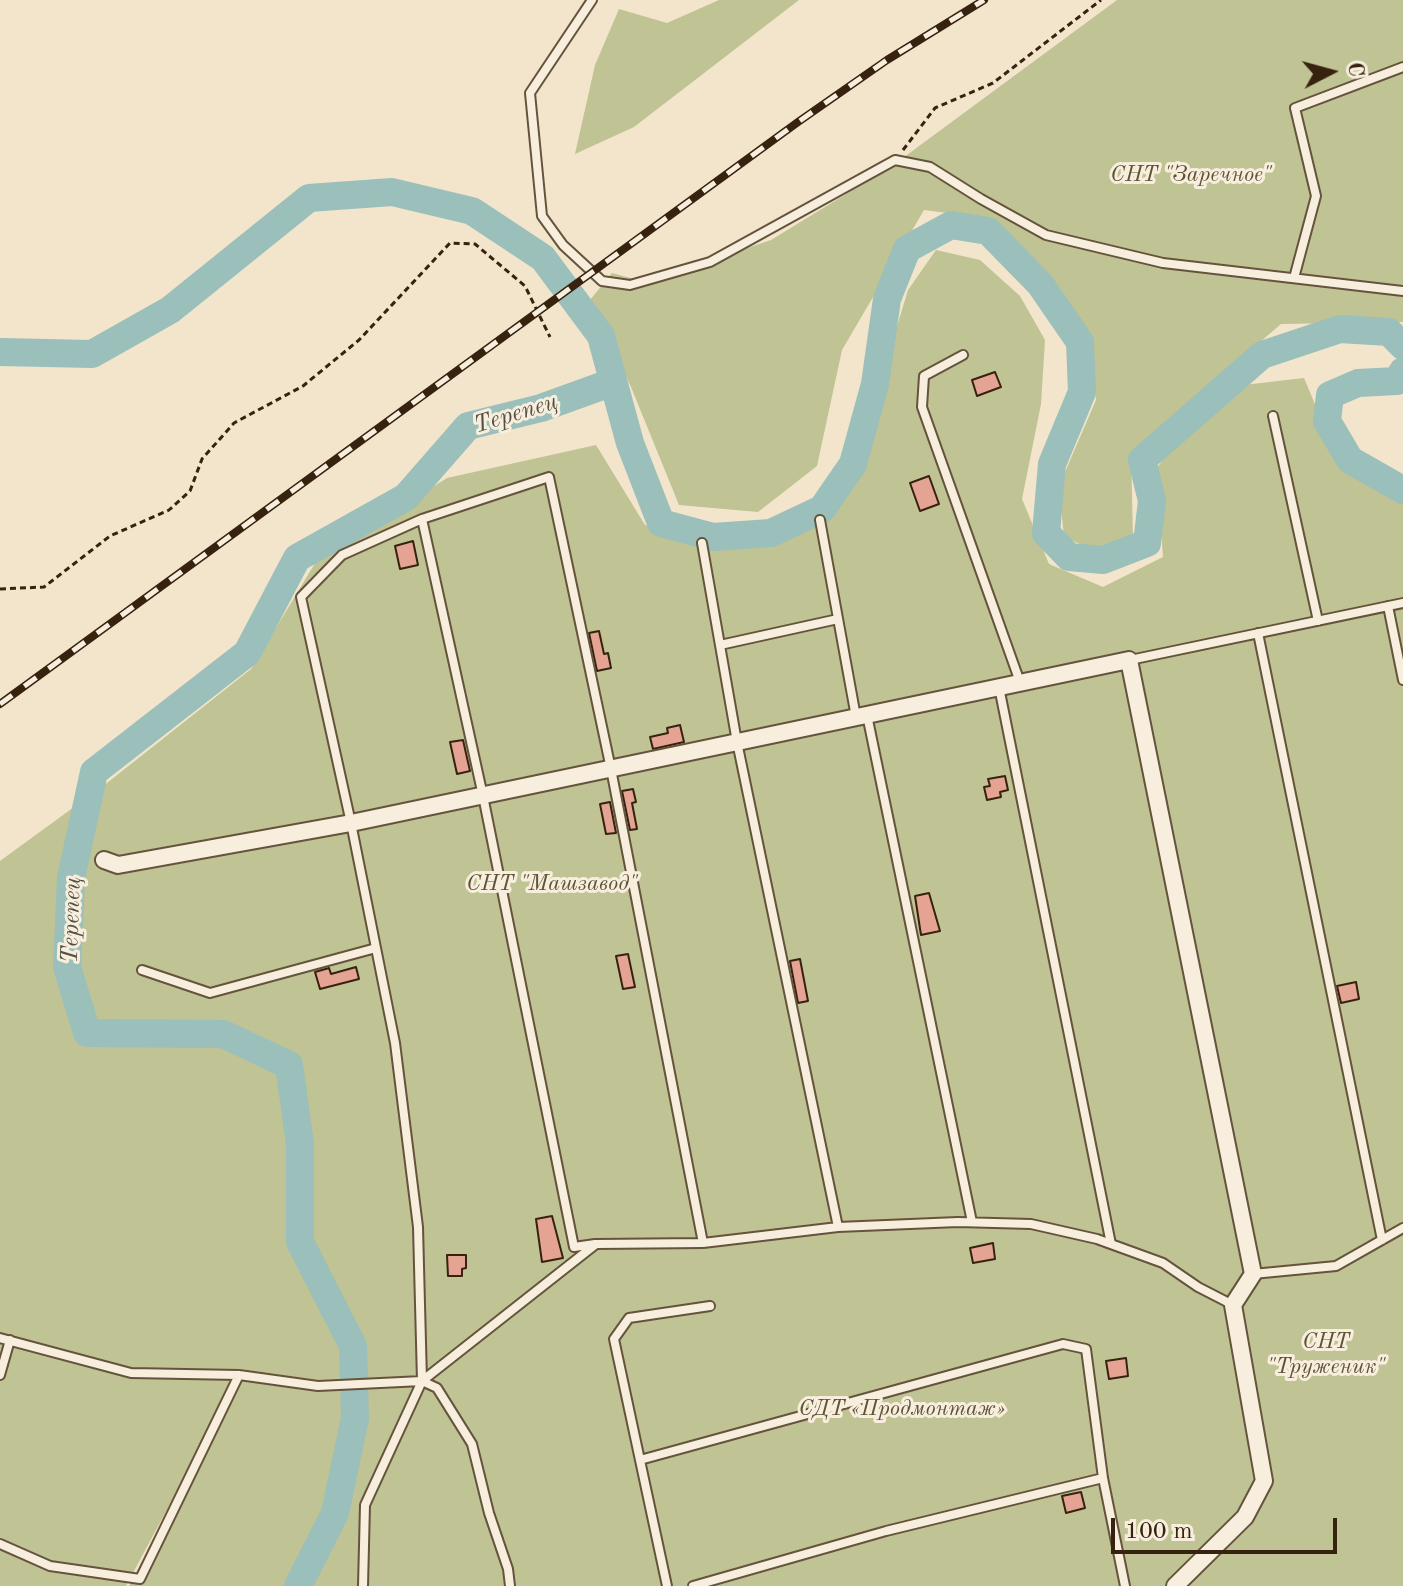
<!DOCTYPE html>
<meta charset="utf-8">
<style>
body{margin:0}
#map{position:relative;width:1403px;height:1586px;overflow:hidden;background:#f2e5cb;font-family:"Old Standard TT",serif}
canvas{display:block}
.north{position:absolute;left:1291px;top:32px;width:80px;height:80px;-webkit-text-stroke:6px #f7eedd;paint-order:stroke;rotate:84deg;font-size:22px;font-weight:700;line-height:32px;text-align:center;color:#36220e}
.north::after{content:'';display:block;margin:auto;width:28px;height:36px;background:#36220e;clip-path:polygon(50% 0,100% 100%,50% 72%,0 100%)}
.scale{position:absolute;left:1111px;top:1518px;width:226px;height:36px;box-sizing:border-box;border:4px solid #36220e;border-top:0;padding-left:10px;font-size:24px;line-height:28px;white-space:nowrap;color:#36220e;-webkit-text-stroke:6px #f7eedd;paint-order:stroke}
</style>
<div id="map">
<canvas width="1403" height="1586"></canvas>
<div class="north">С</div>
<div class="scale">100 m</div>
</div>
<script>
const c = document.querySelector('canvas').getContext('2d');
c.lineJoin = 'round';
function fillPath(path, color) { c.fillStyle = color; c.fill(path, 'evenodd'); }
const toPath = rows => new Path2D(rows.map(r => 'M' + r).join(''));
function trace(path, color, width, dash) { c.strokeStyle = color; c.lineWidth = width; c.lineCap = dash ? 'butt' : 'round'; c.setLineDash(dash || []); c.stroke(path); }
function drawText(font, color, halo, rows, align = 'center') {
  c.font = font + ' "Old Standard TT",serif'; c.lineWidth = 6; c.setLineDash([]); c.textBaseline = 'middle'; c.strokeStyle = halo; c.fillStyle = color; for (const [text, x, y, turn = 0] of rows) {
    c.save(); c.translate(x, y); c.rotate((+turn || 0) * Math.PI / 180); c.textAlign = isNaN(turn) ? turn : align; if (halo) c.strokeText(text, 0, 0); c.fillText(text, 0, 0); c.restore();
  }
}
const green = toPath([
 [719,0,799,0,634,127,575,154,595,65,619,9,667,23],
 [1117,0,1403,0,1403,322,1281,324,1131,453,1133,538,1098,552,1064,537,1059,486,1096,400,1089,341,1046,273,979,217,924,210,842,350,817,466,758,512,679,505,631,387,590,300,612,273,645,282,771,240,892,166],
 [936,250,980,260,1020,296,1045,340,1041,404,1022,499,1049,564,1103,587,1163,557,1157,468,1176,440,1235,386,1304,378,1340,464,1403,496,1403,1586,129,1586,202,1444,126,1586,0,1586,0,861,107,783,251,669,317,560,447,478,596,445,645,525,707,540,770,544,812,524,861,465,882,376,908,290]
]);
const river = toPath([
 [0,352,92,354,170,310,309,198,392,192,472,211,543,258,601,336,630,443,661,523,713,537,771,533,822,509,853,464,875,384,887,299,907,249,951,225,988,231,1040,284,1080,342,1082,392,1052,464,1046,533,1069,557,1103,560,1147,543,1152,501,1142,460,1262,355,1340,329,1389,332,1403,346],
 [1403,371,1397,381,1358,383,1330,395,1327,421,1350,460,1403,490],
 [298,1586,335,1513,355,1418,353,1346,300,1242,300,1144,289,1065,223,1034,87,1033,67,967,71,878,94,772,247,653,297,558,406,497,468,426,541,408,613,382]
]);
const building = toPath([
 [995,372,1001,387,977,396,972,380,995,372],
 [929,476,939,504,920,511,910,483,929,476],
 [413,541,418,565,400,569,395,546,413,541],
 [599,631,604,654,608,653,611,668,597,671,589,633,599,631],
 [680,725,684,742,653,749,650,737,668,733,667,728,680,725],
 [463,740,470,771,457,774,450,742,463,740],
 [1005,776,1008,790,1000,792,1001,797,987,800,984,787,990,786,988,779,1005,776],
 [633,789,636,802,632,803,637,829,630,830,622,791,633,789],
 [610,802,616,833,606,834,600,804,610,802],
 [929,893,940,931,921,935,915,896,929,893],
 [628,954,635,987,623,989,616,956,628,954],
 [800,959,808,1001,798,1003,790,961,800,959],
 [356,967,359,979,320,989,315,972,329,968,331,974,356,967],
 [1356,982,1359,999,1341,1003,1337,986,1356,982],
 [552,1216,563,1258,542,1262,536,1219,552,1216],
 [993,1243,995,1259,973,1263,970,1248,993,1243],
 [447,1255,466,1255,466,1268,462,1269,462,1276,448,1276,447,1255],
 [1126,1358,1128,1376,1109,1379,1106,1361,1126,1358],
 [1081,1492,1085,1508,1066,1513,1062,1496,1081,1492]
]);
const path = toPath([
 [903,150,935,108,993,83,1101,0],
 [0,589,44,587,110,536,169,510,190,491,202,459,234,423,303,386,359,340,450,243,475,244,525,286,550,337]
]);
const lane = toPath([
 [592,0,530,93,542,216,563,245,602,281,630,285,710,262,895,160,930,167,981,199,1046,235,1163,263,1403,291],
 [1294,278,1316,196,1295,108,1403,67],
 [963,355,924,376,922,407,1020,682],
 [1273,416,1318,621],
 [422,519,483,796,574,1247,595,1244],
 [820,520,856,717],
 [702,543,737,742,838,1227],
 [1388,606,1403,680],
 [1258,633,1382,1240],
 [720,645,838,619],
 [1130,660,1403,603],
 [999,687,1111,1244],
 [867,715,972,1222],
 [142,970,210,993,376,948],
 [1253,1274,1336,1266,1403,1228],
 [0,1338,131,1373,239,1375,318,1386,422,1381,596,1244,703,1243,838,1227,958,1222,1031,1224,1097,1239,1163,1263,1198,1287,1233,1305],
 [0,1375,10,1340],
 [422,1381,437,1388,472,1444,489,1513,508,1569,510,1586],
 [640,1460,1063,1344,1086,1349,1103,1478,1125,1586],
 [0,1544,50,1566,140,1579,239,1375],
 [363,1586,365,1505,422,1381,418,1227,395,1043,351,823,301,597,342,555,422,519,549,477,611,769,703,1243],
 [667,1586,614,1339,629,1318,710,1306],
 [693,1586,886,1531,1103,1478]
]);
const street = toPath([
 [104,860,118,865,351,823,1129,660,1253,1274,1233,1305,1264,1481,1245,1517,1175,1586]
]);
const rail = toPath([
 [0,704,798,122,887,60,984,0]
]);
const parkNames = [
 ["СНТ \"Заречное\"",1191,175],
 ["СНТ \"Машзавод\"",552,884],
 ["СНТ",1326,1342],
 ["\"Труженик\"",1326,1367],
 ["СДТ «Продмонтаж»",902,1409]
];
const waterNames = [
 ["Терепец",516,414,-17],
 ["Терепец",72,920,-88]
];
fillPath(green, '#c0c393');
trace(river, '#9bbfba', 28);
fillPath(building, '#e5a393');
trace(building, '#36220e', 2);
trace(lane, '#65533d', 12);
trace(street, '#65533d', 20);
trace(path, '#36220e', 3, [6, 4]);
trace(lane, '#f7eedd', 8);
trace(street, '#f7eedd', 16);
trace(rail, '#36220e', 8);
trace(rail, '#f7eedd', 5, [15]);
drawText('italic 22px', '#5f5236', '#f7eedd', parkNames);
drawText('italic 24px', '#545142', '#f7eedd', waterNames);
</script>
